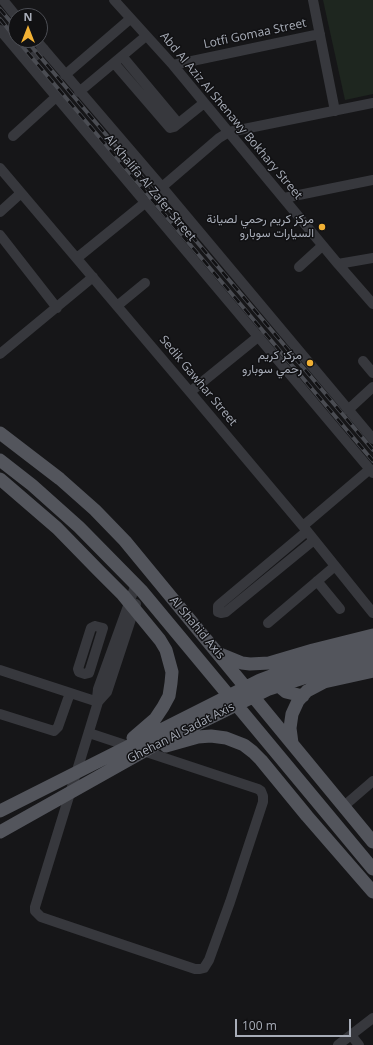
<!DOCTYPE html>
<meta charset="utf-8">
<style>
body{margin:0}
#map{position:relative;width:373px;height:1045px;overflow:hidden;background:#161618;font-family:"Open Sans",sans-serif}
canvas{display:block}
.north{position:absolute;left:8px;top:8px;width:40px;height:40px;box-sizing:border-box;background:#111113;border:1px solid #4d4f55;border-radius:50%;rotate:0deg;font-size:11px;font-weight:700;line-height:16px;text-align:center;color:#a8adb8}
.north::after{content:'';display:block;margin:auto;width:14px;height:18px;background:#f2b134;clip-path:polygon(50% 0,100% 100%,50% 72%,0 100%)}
.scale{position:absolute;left:235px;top:1019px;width:116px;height:18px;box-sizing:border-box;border:2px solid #a8adb8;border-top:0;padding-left:5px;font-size:12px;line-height:14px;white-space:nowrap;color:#a8adb8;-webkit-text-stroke:3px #111113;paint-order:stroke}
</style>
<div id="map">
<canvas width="373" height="1045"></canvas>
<div class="north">N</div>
<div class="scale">100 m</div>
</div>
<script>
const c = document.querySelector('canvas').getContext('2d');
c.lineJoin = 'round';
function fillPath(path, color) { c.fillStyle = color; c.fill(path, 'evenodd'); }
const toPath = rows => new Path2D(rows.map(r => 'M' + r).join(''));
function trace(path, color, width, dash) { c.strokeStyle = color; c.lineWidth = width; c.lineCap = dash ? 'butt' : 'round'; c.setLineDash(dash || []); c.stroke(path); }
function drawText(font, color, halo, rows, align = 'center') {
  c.font = font + ' "Open Sans",Vazirmatn,sans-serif'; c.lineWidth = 3; c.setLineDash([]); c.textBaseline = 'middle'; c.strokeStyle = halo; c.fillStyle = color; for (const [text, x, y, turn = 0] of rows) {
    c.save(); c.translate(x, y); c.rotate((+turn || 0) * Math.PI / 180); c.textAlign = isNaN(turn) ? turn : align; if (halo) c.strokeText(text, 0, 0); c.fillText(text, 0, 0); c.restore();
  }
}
const green = toPath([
 [323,0,373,0,373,94,345,100]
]);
const minor = toPath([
 [3,0,16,16],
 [114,0,173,65,338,264,373,304],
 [313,0,335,111],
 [0,30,373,473],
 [36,40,162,187,373,439],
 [122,56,178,123],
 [27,62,44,49],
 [114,63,170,128,174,127,204,103],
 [173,65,320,34],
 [65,75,130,19],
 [79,92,146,36],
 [13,136,56,97],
 [0,168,190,392,307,531,373,613],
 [162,187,219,138,229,132,373,103],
 [284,198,373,180],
 [0,212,21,193],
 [0,235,57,308],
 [77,258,146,202],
 [338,264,373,258],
 [299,267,322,246],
 [117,306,145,283],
 [0,354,93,277],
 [363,361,373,373],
 [190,392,259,336],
 [348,410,373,387],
 [303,526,370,469],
 [307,531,220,604,218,606,218,612,221,613,226,612,314,540],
 [317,581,340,609],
 [268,623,335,566],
 [95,626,103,628,89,673,85,674,79,672,78,669,91,628,95,626],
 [0,670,98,702],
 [98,702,107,692,136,604],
 [0,714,54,731,58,727,70,693],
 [89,733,258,789,261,791,263,796,263,802,230,902,209,960,204,968,200,969,195,969,103,938,41,917,35,911,35,907,98,702,97,698,98,689,136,584],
 [344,806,373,781],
 [351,1035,359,1045],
 [338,1045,373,1018]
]);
const major = toPath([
 [0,433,60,479,95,510,125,541,373,842],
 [0,460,32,485,79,527,141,590,373,869],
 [0,479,57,528,98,570,123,595,160,640,166,650,172,672,171,683,169,696,163,707,155,719,133,738],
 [220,654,242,663,250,664,269,663,313,650,373,635],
 [274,682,286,692,303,696],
 [292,743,290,728,292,714,298,701,307,691,324,682,373,671],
 [166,746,198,737,211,736,226,738,244,745,253,752,261,760,307,816,373,892],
 [0,811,260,680,284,671,320,660,373,648],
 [0,832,153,746,269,689,325,671,373,659]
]);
const rail = toPath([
 [0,9,16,28],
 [0,19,16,39],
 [17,40,373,461],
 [26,40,373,450]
]);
const markers = [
 [322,227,4,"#f2b134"],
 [310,363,4,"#f2b134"]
];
const streetNames = [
 ["Lotfi Gomaa Street",255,34,-12],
 ["Abd Al Aziz Al Shenawy Bokhary Street",231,116,50],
 ["Al Khalifa Al Zafer Street",150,188,50],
 ["Sedik Gawhar Street",198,381,50],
 ["Al Shahid Axis",197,628,50],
 ["Ghehan Al Sadat Axis",181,733,-27]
];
const poiNames = [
 ["مركز كريم رحمي لصيانة",314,220],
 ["السيارات سوبارو",314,234],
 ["مركز كريم",302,356],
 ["رحمي سوبارو",302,370]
];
fillPath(green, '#1e261f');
trace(minor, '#37383d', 10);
trace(major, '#53555c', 13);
trace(rail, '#4a4c52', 4);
trace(rail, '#111113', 2.5, [8]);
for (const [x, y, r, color] of markers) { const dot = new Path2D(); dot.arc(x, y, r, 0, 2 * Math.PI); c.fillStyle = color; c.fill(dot); trace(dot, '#111113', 1.5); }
drawText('12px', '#a8adb8', '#111113', streetNames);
drawText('12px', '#a8adb8', '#111113', poiNames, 'right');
</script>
